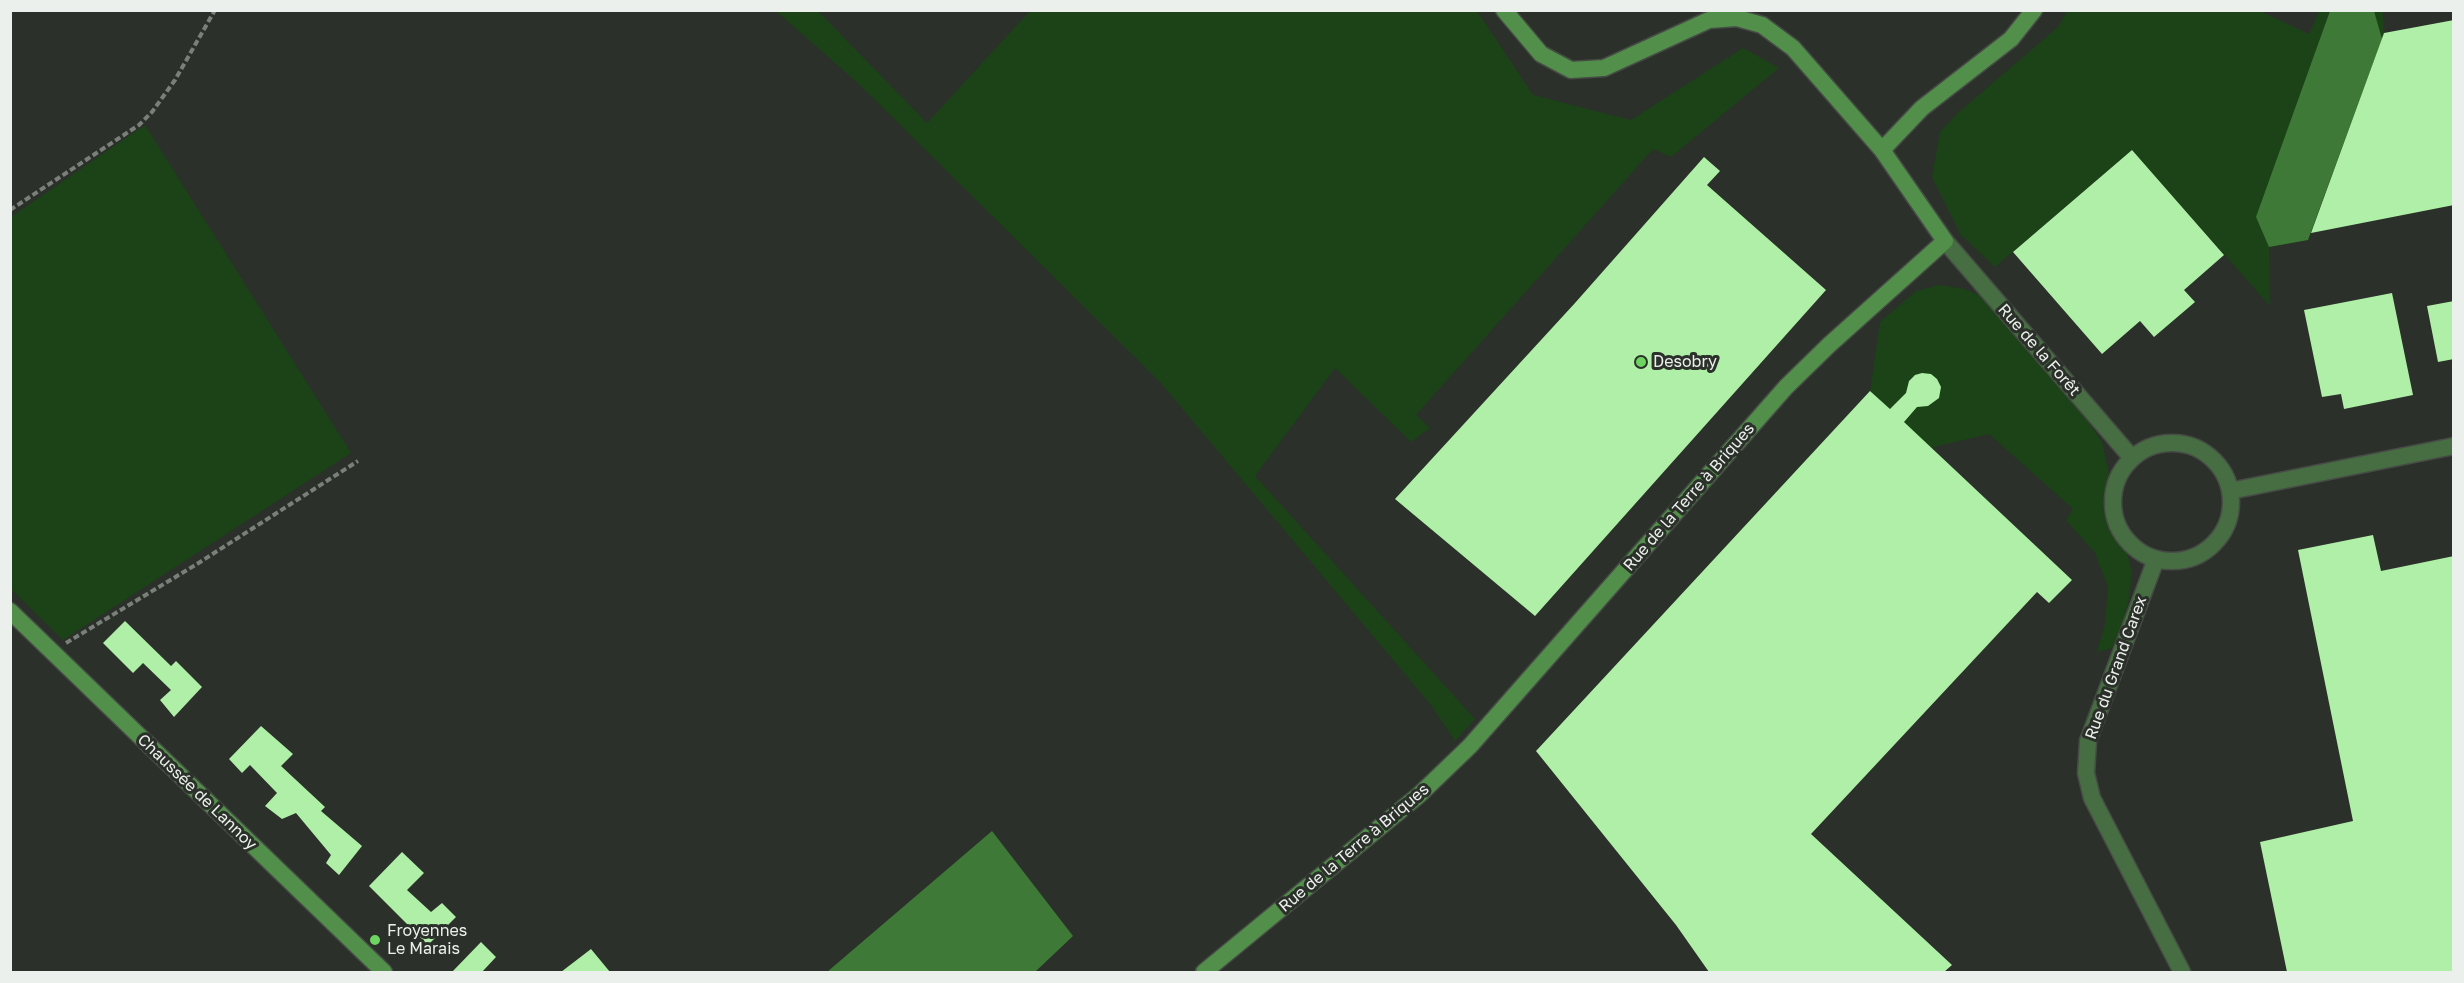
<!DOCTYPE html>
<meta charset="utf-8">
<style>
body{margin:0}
#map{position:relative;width:2464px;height:983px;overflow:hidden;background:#2b302a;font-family:"Golos Text",sans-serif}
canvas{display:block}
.frame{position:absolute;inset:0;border:12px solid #ecf0ec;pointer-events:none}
</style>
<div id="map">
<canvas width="2464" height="983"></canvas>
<div class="frame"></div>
</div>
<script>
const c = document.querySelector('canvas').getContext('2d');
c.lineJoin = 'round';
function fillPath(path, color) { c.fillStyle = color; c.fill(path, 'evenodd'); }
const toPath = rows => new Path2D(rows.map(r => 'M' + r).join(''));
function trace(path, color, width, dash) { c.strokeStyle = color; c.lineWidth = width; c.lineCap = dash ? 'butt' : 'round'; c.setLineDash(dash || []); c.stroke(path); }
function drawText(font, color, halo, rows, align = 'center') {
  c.font = font + ' "Golos Text",sans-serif'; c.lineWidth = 6; c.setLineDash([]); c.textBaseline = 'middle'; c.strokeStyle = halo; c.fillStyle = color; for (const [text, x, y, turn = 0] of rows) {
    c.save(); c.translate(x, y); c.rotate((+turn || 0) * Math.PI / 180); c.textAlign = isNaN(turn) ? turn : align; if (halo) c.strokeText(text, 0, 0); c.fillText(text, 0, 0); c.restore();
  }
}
const green = toPath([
 [776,11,818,11,927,123,1030,11,1477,11,1533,95,1631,120,1743,48,1779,68,1671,157,1653,149,1416,415,1430,428,1411,442,1335,368,1255,476,1475,719,1455,741,1431,705,1160,382,861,86],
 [2067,11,2260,11,2309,34,2319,11,2383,11,2384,33,2308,240,2269,247,2270,306,2132,150,1995,267,1961,235,1932,177,1940,132,1959,112,2058,27],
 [145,125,351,453,63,640,11,589,11,217],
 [1939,285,1964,289,1984,297,2073,399,2102,442,2109,474,2107,505,2114,527,2127,553,2132,573,2129,599,2121,628,2112,648,2097,652,2105,624,2108,587,2095,553,2066,520,2073,509,1989,434,1930,448,1904,422,1902,397,1890,409,1870,391,1880,322,1916,291]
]);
const forest = toPath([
 [2330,11,2374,11,2382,39,2308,240,2269,247,2256,217],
 [992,831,1073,936,1035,972,827,972]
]);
const building = toPath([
 [2454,20,2454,205,2311,233,2384,33],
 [2132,150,2224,255,2184,290,2195,302,2154,337,2140,321,2102,354,2013,252],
 [1704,157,1720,171,1707,185,1826,290,1535,616,1395,499,1575,303],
 [2392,293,2413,395,2344,409,2341,394,2322,397,2304,310],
 [2454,301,2454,359,2438,362,2427,306],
 [1922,373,1931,374,1937,379,1941,387,1939,398,1928,406,1917,407,1904,422,2072,580,2049,603,2037,592,1811,834,1952,965,1944,972,1709,972,1676,925,1536,751,1870,391,1890,409,1906,393,1909,381,1915,375],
 [2373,535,2381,571,2454,556,2454,972,2287,972,2260,842,2353,821,2298,550],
 [125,621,171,666,176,661,202,687,174,717,160,700,171,690,143,663,133,673,103,643],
 [261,726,293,754,281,766,325,807,321,811,362,846,339,875,326,863,331,855,296,813,282,819,265,806,277,793,250,765,242,773,229,759],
 [402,852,424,873,407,890,431,912,442,903,456,917,428,945,369,886],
 [481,942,496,957,482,972,452,972],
 [591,949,610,972,561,972]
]);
const path = toPath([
 [10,210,139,125,152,112,175,80,215,10],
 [66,643,197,564,358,461]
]);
const minor = toPath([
 [1945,241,2132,458],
 '2113 502a59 59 0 1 1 118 0a59 59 0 1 1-118 0Z',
 [2230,491,2454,446],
 [2156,559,2088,741,2086,773,2092,798,2182,972]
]);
const secondary = toPath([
 [1882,150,1922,108,2011,39,2034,10],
 [10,611,384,972],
 [1204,972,1419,795,1470,746,1786,387,1829,345,1945,241,1882,150,1793,48,1762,25,1737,18,1709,20,1604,68,1571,70,1541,54,1504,10]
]);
const markers = [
 [1641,362,6,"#6dd361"],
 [375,940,6,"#6dd361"]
];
const streetNames = [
 ["Rue de la Forêt",2039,350,49],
 ["Rue de la Terre à Briques",1689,497,-49],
 ["Rue du Grand Carex",2116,668,-70],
 ["Chaussée de Lannoy",197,792,44],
 ["Rue de la Terre à Briques",1354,848,-40]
];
const poiNames = [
 ["Desobry",1653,362],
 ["Froyennes",387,931],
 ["Le Marais",387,949]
];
fillPath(green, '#1c4317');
fillPath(forest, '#3e7937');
fillPath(building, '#b0efa7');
trace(minor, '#464b45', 19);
trace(secondary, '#464b45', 19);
trace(path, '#7a7f7a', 4, [6, 3]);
trace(minor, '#476d42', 16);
trace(secondary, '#528f4a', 16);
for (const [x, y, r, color] of markers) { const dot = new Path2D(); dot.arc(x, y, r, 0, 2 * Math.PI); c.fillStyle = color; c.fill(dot); trace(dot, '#2b302a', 2); }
drawText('16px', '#ecf0ec', '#2b302a', streetNames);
drawText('16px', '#ecf0ec', '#2b302a', poiNames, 'left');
</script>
